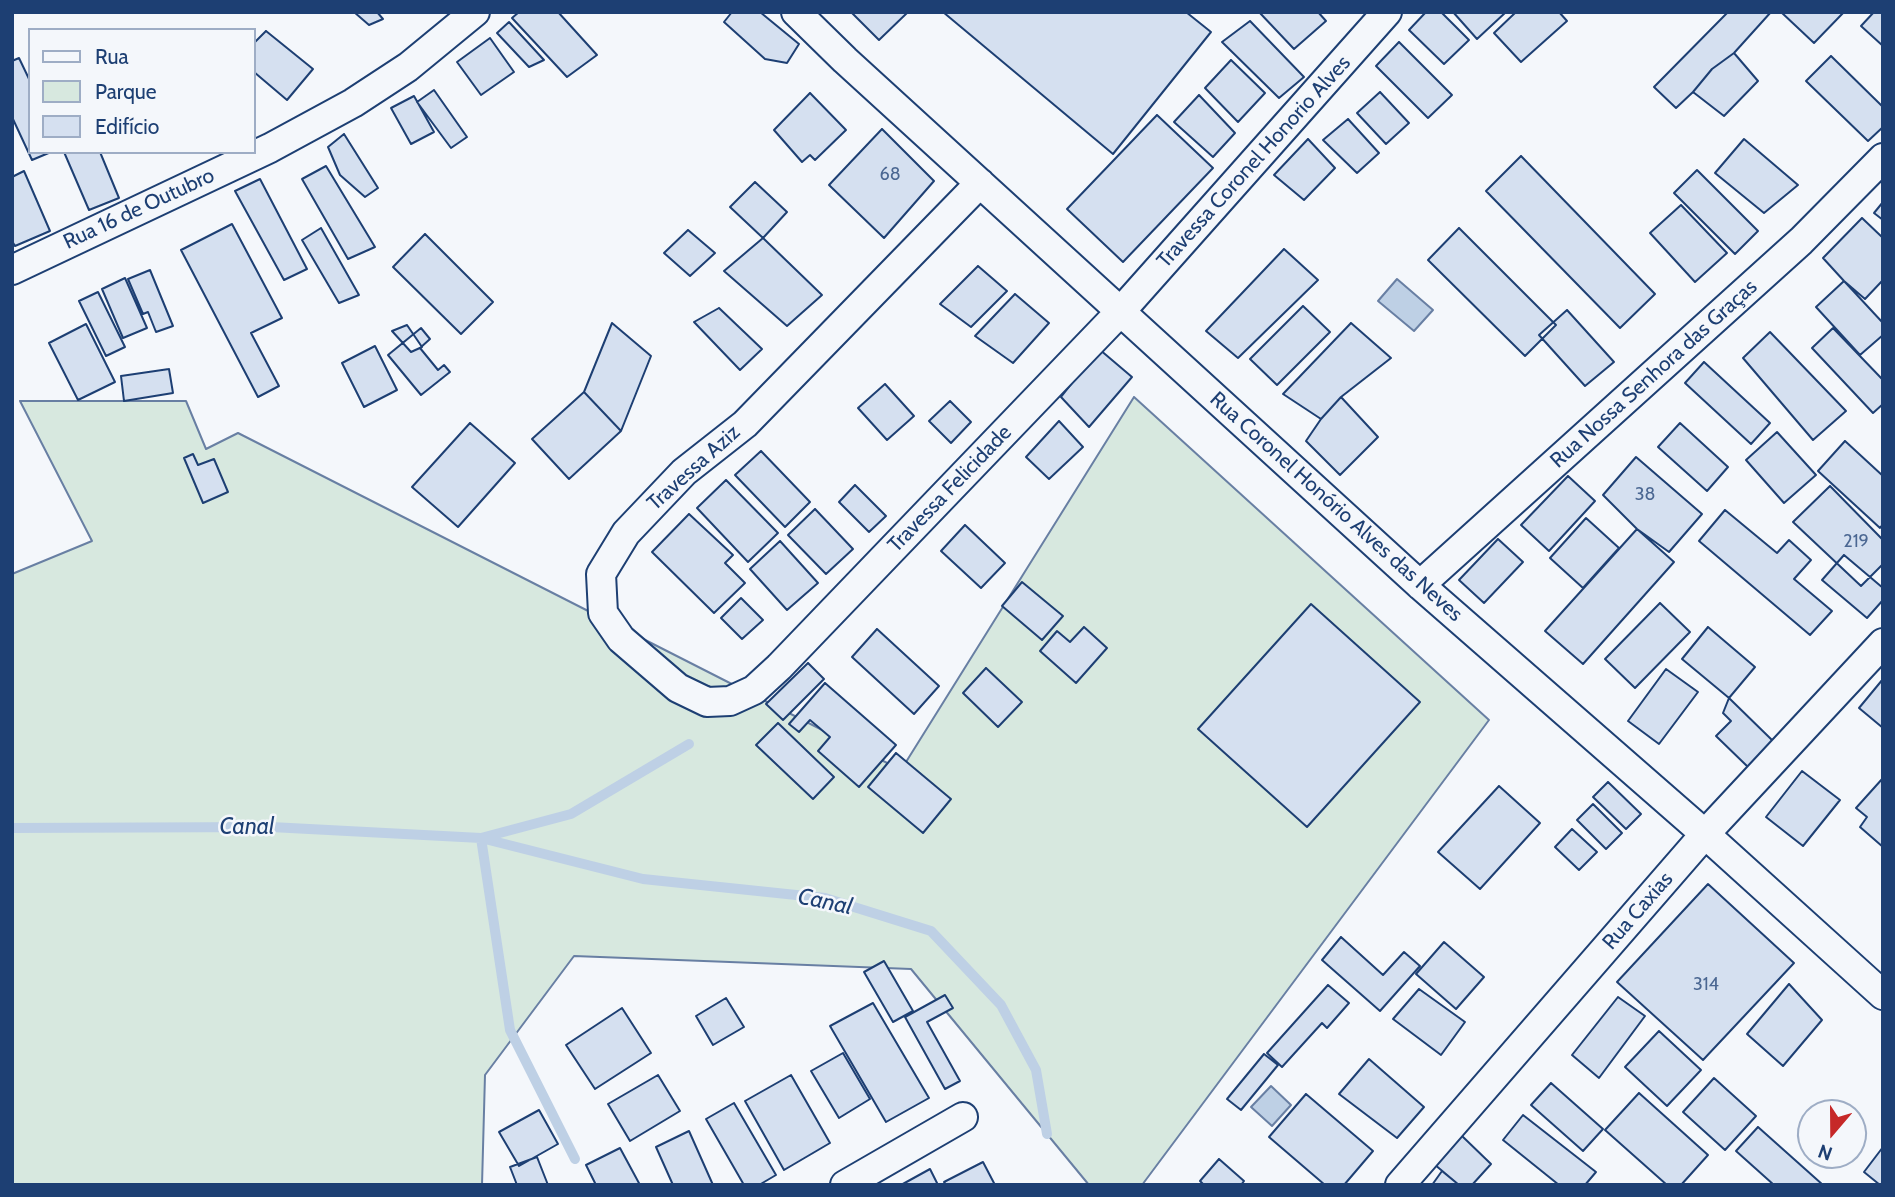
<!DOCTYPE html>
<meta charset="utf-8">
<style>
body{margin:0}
#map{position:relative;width:1895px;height:1197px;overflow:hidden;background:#f4f7fb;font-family:Cabin,sans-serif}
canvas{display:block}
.frame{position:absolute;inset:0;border:14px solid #1d3f73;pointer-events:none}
.legend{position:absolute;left:28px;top:28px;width:228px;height:126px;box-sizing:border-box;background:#f4f7fb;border:2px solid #9eadc5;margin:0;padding:9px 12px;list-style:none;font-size:21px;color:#1d3f73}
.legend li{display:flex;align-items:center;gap:14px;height:35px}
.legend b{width:35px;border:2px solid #9eadc5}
.north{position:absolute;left:1797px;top:1099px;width:70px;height:70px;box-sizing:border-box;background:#f4f7fb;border:2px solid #9eadc5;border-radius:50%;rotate:200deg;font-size:19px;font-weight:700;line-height:28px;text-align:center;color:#1d3f73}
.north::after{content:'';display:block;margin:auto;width:24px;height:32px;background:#c62828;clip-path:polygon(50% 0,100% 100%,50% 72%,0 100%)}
</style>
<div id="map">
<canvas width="1895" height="1197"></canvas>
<div class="frame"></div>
<ul class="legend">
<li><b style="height:9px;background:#f4f7fb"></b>Rua</li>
<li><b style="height:19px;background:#d7e8df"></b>Parque</li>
<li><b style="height:19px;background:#d5e0f0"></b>Edifício</li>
</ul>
<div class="north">N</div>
</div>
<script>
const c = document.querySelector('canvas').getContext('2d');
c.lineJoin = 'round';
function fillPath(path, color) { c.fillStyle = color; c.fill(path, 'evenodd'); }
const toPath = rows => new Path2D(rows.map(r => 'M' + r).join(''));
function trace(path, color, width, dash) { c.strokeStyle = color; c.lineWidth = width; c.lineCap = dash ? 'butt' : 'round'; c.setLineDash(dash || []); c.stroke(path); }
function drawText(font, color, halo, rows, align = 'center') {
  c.font = font + ' Cabin,sans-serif'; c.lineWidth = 5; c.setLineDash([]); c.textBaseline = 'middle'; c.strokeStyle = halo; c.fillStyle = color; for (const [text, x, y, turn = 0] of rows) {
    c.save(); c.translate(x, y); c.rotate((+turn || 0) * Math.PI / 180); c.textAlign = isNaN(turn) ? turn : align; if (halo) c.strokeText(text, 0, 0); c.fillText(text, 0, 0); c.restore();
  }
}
const green = toPath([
 [1134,397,1489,720,1142,1185,1089,1185,911,969,574,956,485,1075,482,1185,12,1185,12,574,92,541,20,401,186,401,206,449,238,433,901,770,1134,397]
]);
const water = toPath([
 [1397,279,1433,310,1414,331,1378,301,1397,279],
 [1271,1086,1291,1105,1272,1126,1251,1107,1271,1086]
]);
const stream = toPath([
 [12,828,271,827,481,838,643,879,825,898,931,931,1001,1005,1036,1070,1047,1134],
 [575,1159,510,1030,481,838,571,814,689,744]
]);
const building = toPath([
 [354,12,377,12,383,19,369,25,354,12],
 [519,12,558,12,597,55,567,77,512,18,519,12],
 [732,12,760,12,799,44,787,63,765,59,724,22,732,12],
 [851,12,908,12,879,40,851,12],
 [943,12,1186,12,1211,32,1113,154,943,12],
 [1259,12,1318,12,1326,21,1294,49,1259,12],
 [1426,12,1441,12,1469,40,1444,64,1409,30,1426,12],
 [1453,12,1506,12,1477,39,1453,12],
 [1516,12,1559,12,1567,21,1521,62,1494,33,1516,12],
 [1728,12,1771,12,1734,53,1712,69,1693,92,1676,108,1654,87,1728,12],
 [1781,12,1844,12,1814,43,1781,12],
 [1874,12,1883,12,1883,46,1861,26,1874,12],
 [1250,21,1304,77,1279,98,1222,42,1250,21],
 [509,22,544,60,529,67,497,33,509,22],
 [266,31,313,69,287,100,254,72,254,43,266,31],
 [490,38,514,72,481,95,457,62,490,38],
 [1399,42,1452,95,1428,118,1376,66,1399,42],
 [1734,53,1758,81,1724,116,1693,92,1712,69,1734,53],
 [1831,56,1883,107,1883,127,1868,141,1806,81,1831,56],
 [19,58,30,81,30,152,51,152,32,160,12,117,12,61,19,58],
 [1231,60,1265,93,1238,122,1205,88,1231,60],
 [434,90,467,137,451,148,417,102,434,90],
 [1380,92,1409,123,1386,144,1357,113,1380,92],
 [810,93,846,130,815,160,810,155,802,162,774,130,810,93],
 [1199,95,1235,133,1213,157,1174,122,1199,95],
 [414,96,434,132,411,144,391,108,414,96],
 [1157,115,1213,168,1123,262,1067,209,1157,115],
 [1348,119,1379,153,1357,173,1323,140,1348,119],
 [882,129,934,181,884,238,829,185,882,129],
 [344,134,378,188,365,197,340,175,328,147,344,134],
 [1308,139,1335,168,1304,200,1274,175,1308,139],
 [1744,139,1798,185,1764,213,1715,173,1744,139],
 [64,152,100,152,119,198,89,210,64,152],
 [1521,156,1655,294,1620,328,1486,191,1521,156],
 [326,166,375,247,348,259,302,179,326,166],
 [1697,170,1758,231,1735,254,1674,193,1697,170],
 [24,171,50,231,15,246,12,241,12,177,24,171],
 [260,179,307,269,284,280,235,191,260,179],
 [755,182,787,212,763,238,730,207,755,182],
 [1883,202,1883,220,1874,213,1883,202],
 [1681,205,1727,253,1695,282,1650,233,1681,205],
 [1862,218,1883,238,1883,280,1865,299,1844,281,1823,258,1862,218],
 [232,224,282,318,251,333,279,386,258,397,181,250,232,224],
 [321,228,359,295,339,303,302,240,321,228],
 [1459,228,1556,325,1525,356,1428,260,1459,228],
 [688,230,715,253,690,276,664,253,688,230],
 [425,234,493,302,461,334,393,267,425,234],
 [763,238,822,295,787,326,724,271,763,238],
 [1284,249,1318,280,1238,358,1206,331,1284,249],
 [978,266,1007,291,971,327,940,304,978,266],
 [150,270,173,326,156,332,148,312,143,314,128,279,150,270],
 [125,278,147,328,123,338,102,289,125,278],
 [1844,281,1883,323,1883,335,1860,355,1816,307,1844,281],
 [98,292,125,347,106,356,79,301,98,292],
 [1015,294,1049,323,1013,363,975,336,1015,294],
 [1303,306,1330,332,1277,385,1250,359,1303,306],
 [719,308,762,349,740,370,694,322,719,308],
 [1567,310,1614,362,1585,386,1539,335,1567,310],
 [612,323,651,356,621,431,584,392,612,323],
 [1351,323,1391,358,1341,397,1321,419,1283,394,1351,323],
 [86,324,115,382,78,400,49,343,86,324],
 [407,325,422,347,411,352,392,331,407,325],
 [421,328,430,339,420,348,438,370,444,365,450,372,421,395,388,355,421,328],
 [1833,328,1883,380,1883,404,1873,413,1812,348,1833,328],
 [1770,332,1846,411,1813,440,1743,358,1770,332],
 [375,346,397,390,364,407,342,363,375,346],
 [1099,349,1132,377,1089,427,1061,397,1099,349],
 [1704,362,1770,423,1751,444,1685,383,1704,362],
 [169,369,173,393,124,401,121,376,169,369],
 [885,384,914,416,887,440,858,408,885,384],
 [584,392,621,431,569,479,532,439,584,392],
 [1341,397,1378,437,1340,475,1306,441,1321,419,1341,397],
 [950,401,971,422,951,443,929,421,950,401],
 [1059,421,1083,447,1049,479,1026,457,1059,421],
 [470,423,515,463,458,527,412,487,470,423],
 [1680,423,1728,467,1707,491,1658,447,1680,423],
 [1777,432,1816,475,1784,503,1746,460,1777,432],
 [1845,441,1883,476,1883,524,1880,528,1818,471,1845,441],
 [761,451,810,502,785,527,735,475,761,451],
 [193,454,198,465,214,459,228,492,203,503,184,458,193,454],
 [1636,457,1702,514,1669,552,1637,529,1603,495,1636,457],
 [1568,476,1595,501,1549,551,1521,525,1568,476],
 [726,480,778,533,748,562,697,508,726,480],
 [855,485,886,516,869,532,839,502,855,485],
 [1830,486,1883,540,1883,564,1861,586,1793,522,1830,486],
 [815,509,853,549,826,574,788,535,815,509],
 [1725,510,1777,553,1789,540,1811,560,1794,579,1832,611,1810,635,1699,541,1725,510],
 [689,514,733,555,725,563,745,583,714,613,652,552,689,514],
 [1586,518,1619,548,1583,588,1550,558,1586,518],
 [965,525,1005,563,981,588,941,551,965,525],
 [1637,529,1674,562,1583,664,1545,631,1637,529],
 [1498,539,1523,562,1484,603,1459,580,1498,539],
 [780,541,818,583,787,610,750,569,780,541],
 [1844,555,1883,588,1883,600,1867,618,1822,580,1844,555],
 [1022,582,1063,616,1042,640,1002,606,1022,582],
 [741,598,763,620,742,639,721,618,741,598],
 [1660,603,1690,632,1635,688,1605,659,1660,603],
 [1311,604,1420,702,1307,827,1198,729,1311,604],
 [1084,627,1107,648,1076,683,1040,651,1057,631,1070,642,1084,627],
 [1708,627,1755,667,1729,698,1682,659,1708,627],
 [877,629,939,686,914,714,852,657,877,629],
 [808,663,824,679,783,720,766,704,808,663],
 [986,668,1022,702,998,727,963,693,986,668],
 [1666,669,1698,692,1659,744,1628,721,1666,669],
 [1883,679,1883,728,1859,708,1883,679],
 [825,683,896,745,859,787,818,751,830,737,810,720,799,732,789,724,825,683],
 [1729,698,1773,741,1748,767,1716,736,1731,721,1723,713,1729,698],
 [778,723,834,777,813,799,756,745,778,723],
 [896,753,951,799,923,833,868,787,896,753],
 [1802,771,1840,800,1803,846,1766,817,1802,771],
 [1883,778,1883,847,1860,827,1867,817,1856,808,1883,778],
 [1608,782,1641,814,1626,829,1593,797,1608,782],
 [1499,786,1540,823,1480,889,1438,852,1499,786],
 [1593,804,1622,833,1606,849,1577,820,1593,804],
 [1572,829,1597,852,1579,870,1555,847,1572,829],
 [1708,884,1794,963,1703,1060,1617,982,1708,884],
 [1341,937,1383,975,1404,952,1420,966,1380,1011,1322,960,1341,937],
 [1444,942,1484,977,1456,1009,1416,974,1444,942],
 [884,961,913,1011,893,1022,864,972,884,961],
 [1789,984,1822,1020,1783,1066,1747,1034,1789,984],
 [1328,985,1349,1003,1327,1028,1322,1023,1282,1067,1267,1053,1328,985],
 [1419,989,1465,1022,1441,1055,1393,1019,1419,989],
 [945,995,953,1008,927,1022,960,1081,945,1089,905,1017,945,995],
 [1618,997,1645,1016,1599,1078,1572,1055,1618,997],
 [726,998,744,1027,713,1045,696,1016,726,998],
 [873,1003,929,1098,886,1122,830,1026,873,1003],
 [622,1008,651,1053,595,1089,566,1045,622,1008],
 [1659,1031,1701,1070,1667,1106,1625,1067,1659,1031],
 [843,1053,870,1099,839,1118,811,1071,843,1053],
 [1264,1054,1278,1065,1241,1110,1227,1099,1264,1054],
 [1369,1059,1424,1107,1397,1138,1339,1094,1369,1059],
 [658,1075,680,1111,630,1141,608,1104,658,1075],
 [791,1075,830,1143,784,1170,745,1101,791,1075],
 [1714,1078,1756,1116,1725,1150,1683,1112,1714,1078],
 [1551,1083,1603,1129,1583,1151,1531,1105,1551,1083],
 [1639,1093,1708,1155,1681,1185,1667,1185,1605,1130,1639,1093],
 [1306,1094,1373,1151,1344,1185,1325,1185,1269,1137,1306,1094],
 [734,1103,776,1175,759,1185,744,1185,706,1119,734,1103],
 [539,1110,558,1144,519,1166,499,1132,539,1110],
 [1523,1115,1596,1172,1585,1185,1559,1185,1503,1140,1523,1115],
 [1758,1127,1823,1185,1774,1185,1736,1151,1758,1127],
 [689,1131,713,1185,673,1185,656,1147,689,1131],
 [1462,1136,1491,1164,1472,1185,1459,1185,1428,1159,1441,1143,1462,1136],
 [1883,1147,1883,1185,1880,1185,1864,1172,1883,1147],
 [620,1148,640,1185,596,1185,586,1165,620,1148],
 [537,1157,548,1185,517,1185,510,1167,537,1157],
 [1219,1159,1244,1181,1241,1185,1204,1185,1200,1181,1219,1159],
 [983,1162,995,1185,946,1185,944,1182,983,1162],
 [930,1169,938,1185,901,1185,930,1169],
 [1442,1171,1459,1185,1432,1185,1442,1171]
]);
const minor = toPath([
 [796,12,845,60,1420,585,1705,834,1883,995],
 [980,183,745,424,684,472,626,533,601,574,603,613,621,639,678,688,707,702,730,701,754,690,779,667,1121,311,1387,12],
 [12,270,270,148,353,103,408,67,475,12],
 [1420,585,1801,241,1883,158],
 [845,1185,963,1117],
 [1400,1185,1705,834,1883,643]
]);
const numberNames = [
 ["68",890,175],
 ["38",1645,495],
 ["219",1856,542],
 ["314",1706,985]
];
const streetNames = [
 ["Travessa Coronel Honorio Alves",1254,162,-48],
 ["Rua 16 de Outubro",139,209,-25],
 ["Rua Nossa Senhora das Graças",1654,374,-42],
 ["Travessa Aziz",694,468,-42],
 ["Travessa Felicidade",950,489,-46],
 ["Rua Coronel Honório Alves das Neves",1336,507,42],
 ["Rua Caxias",1638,911,-49]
];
const waterNames = [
 ["Canal",247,827],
 ["Canal",825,902,12]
];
fillPath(green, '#d7e8df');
trace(green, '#687fa3', 2);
fillPath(water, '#bed0e5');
trace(water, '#687fa3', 2);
trace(stream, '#bed0e5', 10);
fillPath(building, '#d5e0f0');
trace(building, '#1d3f73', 2);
trace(minor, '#1d3f73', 32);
trace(minor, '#f4f7fb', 28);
drawText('18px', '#4b6792', null, numberNames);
drawText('21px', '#1d3f73', '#f4f7fb', streetNames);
drawText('italic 23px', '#1d3f73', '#f4f7fb', waterNames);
</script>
